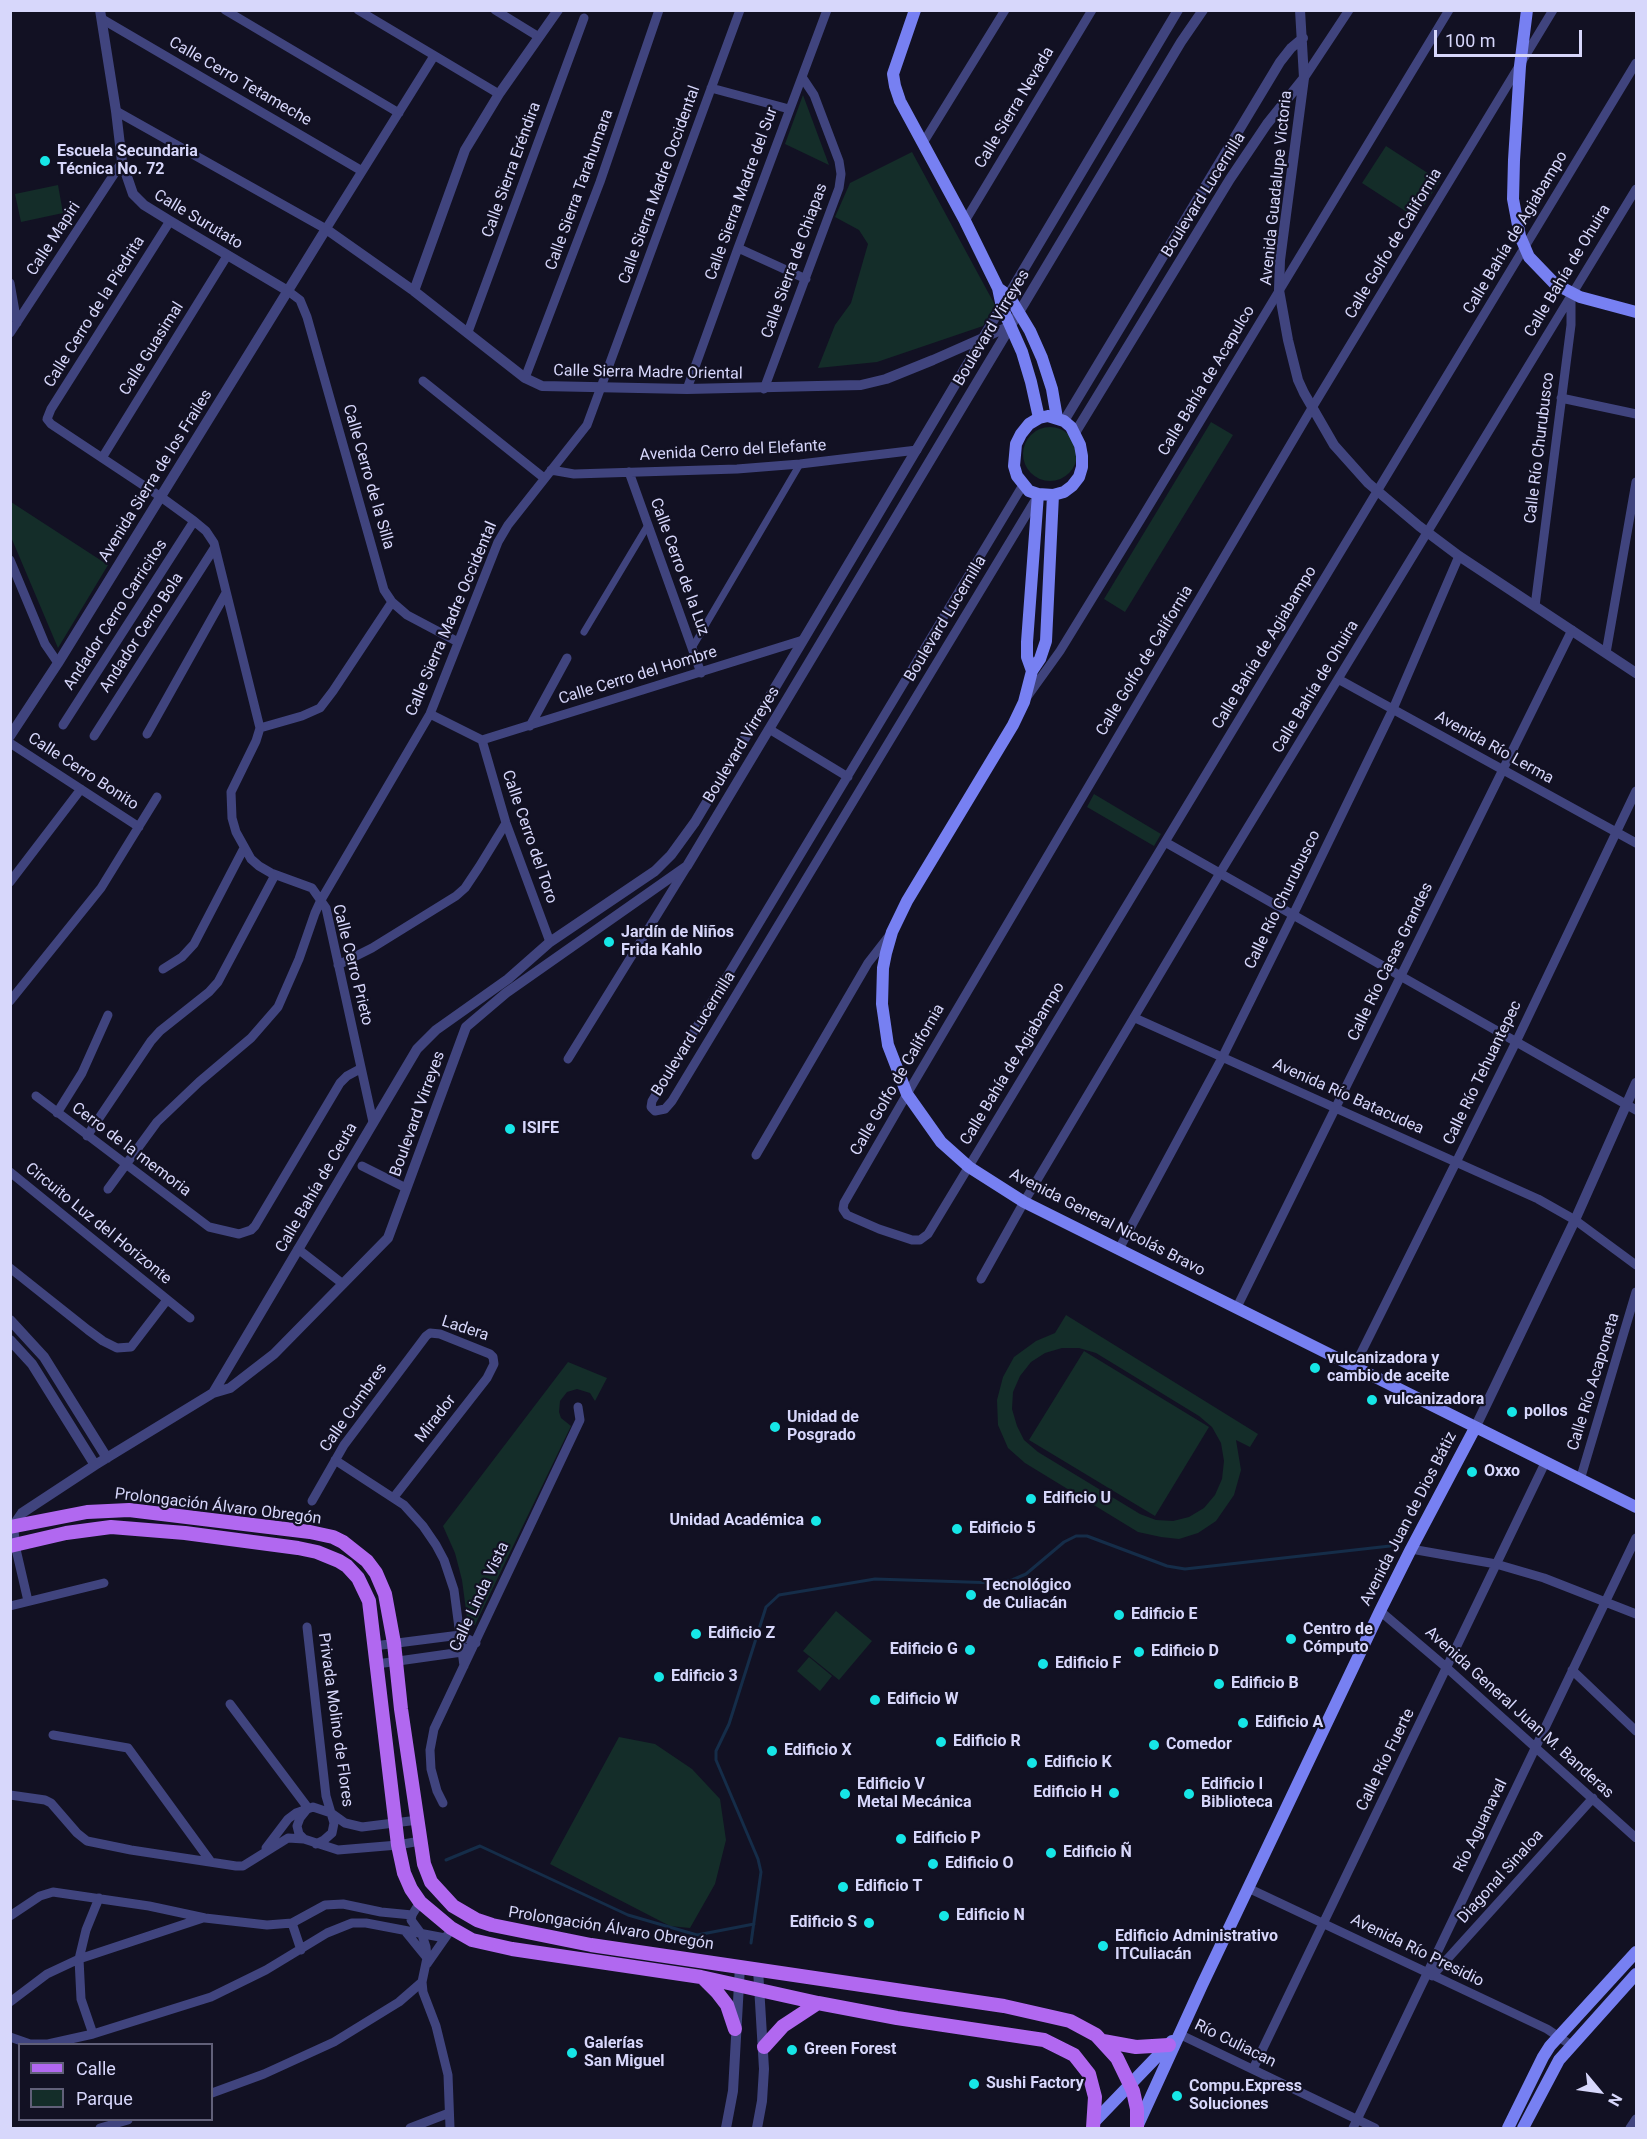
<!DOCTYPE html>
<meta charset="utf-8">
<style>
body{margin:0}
#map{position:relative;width:1647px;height:2139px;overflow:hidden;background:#121123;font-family:Roboto,sans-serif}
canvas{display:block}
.frame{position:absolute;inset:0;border:12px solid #d7d7fb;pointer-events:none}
.legend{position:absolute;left:18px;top:2043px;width:195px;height:78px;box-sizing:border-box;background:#121123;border:2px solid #616079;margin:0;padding:8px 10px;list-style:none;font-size:18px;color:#d7d7fb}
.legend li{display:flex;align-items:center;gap:12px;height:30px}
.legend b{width:30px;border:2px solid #616079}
.north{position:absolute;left:1569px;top:2061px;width:60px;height:60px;-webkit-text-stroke:4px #121123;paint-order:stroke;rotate:119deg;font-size:16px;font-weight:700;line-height:24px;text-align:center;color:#d7d7fb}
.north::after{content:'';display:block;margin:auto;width:21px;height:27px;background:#d7d7fb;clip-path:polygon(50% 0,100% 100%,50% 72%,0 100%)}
.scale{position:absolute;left:1434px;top:30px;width:148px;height:27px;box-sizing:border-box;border:3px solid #d7d7fb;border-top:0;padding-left:8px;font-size:18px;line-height:21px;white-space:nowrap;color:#d7d7fb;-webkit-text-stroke:4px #121123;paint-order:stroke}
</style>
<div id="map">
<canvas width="1647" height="2139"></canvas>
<div class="frame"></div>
<ul class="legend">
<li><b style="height:8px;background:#b168f0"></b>Calle</li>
<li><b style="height:16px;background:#142d29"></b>Parque</li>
</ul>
<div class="north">N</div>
<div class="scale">100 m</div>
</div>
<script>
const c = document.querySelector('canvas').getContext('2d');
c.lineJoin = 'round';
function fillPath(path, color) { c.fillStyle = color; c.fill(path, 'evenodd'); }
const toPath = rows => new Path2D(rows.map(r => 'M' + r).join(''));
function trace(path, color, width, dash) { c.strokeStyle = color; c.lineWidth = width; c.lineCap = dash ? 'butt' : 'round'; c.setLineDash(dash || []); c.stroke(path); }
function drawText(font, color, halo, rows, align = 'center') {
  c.font = font + ' Roboto,sans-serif'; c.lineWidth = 4.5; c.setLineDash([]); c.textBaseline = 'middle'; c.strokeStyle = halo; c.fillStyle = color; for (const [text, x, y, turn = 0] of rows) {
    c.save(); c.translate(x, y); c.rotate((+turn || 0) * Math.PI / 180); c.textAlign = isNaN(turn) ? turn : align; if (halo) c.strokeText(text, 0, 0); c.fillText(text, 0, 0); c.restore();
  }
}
const green = toPath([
 [803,95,829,165,785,144],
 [1386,146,1440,181,1416,218,1362,183],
 [912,152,995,305,983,326,877,362,818,368,835,325,851,303,868,244,859,230,835,217,850,183],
 [58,185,63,213,21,222,15,194],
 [1211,422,1233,435,1125,612,1104,599],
 '1023 454a27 27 0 1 1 54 0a27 27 0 1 1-54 0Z',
 [11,502,108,565,58,648,11,537],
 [1094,794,1161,834,1154,846,1087,807],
 [1066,1315,1258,1434,1250,1447,1236,1440,1241,1470,1234,1495,1216,1521,1198,1533,1179,1539,1161,1537,1138,1532,1025,1463,1008,1448,998,1425,997,1400,1003,1377,1014,1357,1036,1341,1055,1333],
 [1062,1348,1079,1348,1096,1353,1199,1416,1212,1427,1221,1443,1224,1461,1222,1479,1215,1495,1204,1508,1189,1517,1173,1521,1156,1520,1140,1514,1038,1452,1024,1440,1017,1426,1012,1409,1013,1392,1020,1376,1031,1362,1045,1353],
 [1084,1351,1209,1427,1155,1516,1029,1440],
 [568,1362,607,1378,595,1401,590,1393,577,1389,567,1392,560,1401,559,1412,561,1418,571,1426,475,1625,468,1625,462,1580,455,1553,443,1526],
 [836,1611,872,1641,839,1680,803,1651],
 [809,1657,832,1676,820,1691,797,1671],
 [619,1737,655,1744,692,1769,720,1799,726,1840,715,1884,690,1928,670,1926,550,1864]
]);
const stream = toPath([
 [446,1860,480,1846,628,1915,697,1935,754,1924],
 [751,1943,761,1872,758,1859,716,1760,716,1751,729,1724,766,1607,779,1595,875,1579,997,1583,1012,1580,1026,1574,1064,1542,1076,1536,1087,1536,1167,1566,1185,1569,1390,1546]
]);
const pedestrian = toPath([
 [584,632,648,525],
 [692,648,800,464]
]);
const minor = toPath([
 [225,10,399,113],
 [358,10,499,94],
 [495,10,539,37],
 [1553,10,1312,408,907,1094,844,1203,843,1209,847,1215,879,1229,912,1240,920,1240,928,1234,1636,63],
 [102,19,362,171],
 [1304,78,1349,10],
 [711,88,789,109],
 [116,111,326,229,434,56],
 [923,143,1005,10],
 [170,221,51,409,47,419,51,424,161,497,194,521,206,531,214,543,260,728,256,741,231,792,232,818,236,832,251,859,259,866,271,873,312,888,326,908,373,1122],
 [965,221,1092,10],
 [738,248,806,279],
 [10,283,17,323],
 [288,291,300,300,307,317,384,590,392,602,407,615,458,642],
 [468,332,584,18],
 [10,333,122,162],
 [525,378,600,182,659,10],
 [423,381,544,478],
 [687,389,738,248,827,10],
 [764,389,839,188,841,174,839,161,814,95,802,77],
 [1561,398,1636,414],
 [102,458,227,256],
 [551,470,574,474,737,469,800,464,917,450],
 [629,472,701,673],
 [1023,485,652,1101,651,1107,655,1111,665,1109,672,1101,1037,497],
 [10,560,45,644,58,663],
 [1535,606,1571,325,1571,296],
 [1606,653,1636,482],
 [1338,679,1636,843],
 [1027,697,1060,651,1141,519,1449,10],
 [430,714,482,740],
 [63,725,194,521],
 [530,726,567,658],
 [260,728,302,716,320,708,333,691,392,602],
 [769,729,848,777],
 [147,734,226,593],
 [94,736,215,547],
 [482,740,803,640],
 [482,740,506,823,550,942],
 [10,743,139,827],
 [1165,842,1636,1110],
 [10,882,81,789],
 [338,965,372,948,456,896,465,888,479,867,506,823],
 [163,969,182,957,194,944,244,848],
 [10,1001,101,888,157,797],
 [1135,1018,1538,1199,1575,1220,1636,1265],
 [568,1059,686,868],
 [36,1096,209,1227,239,1234,251,1230,255,1226,340,1083,347,1076,360,1069],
 [57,1113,82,1073,108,1015],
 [87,1136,151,1041,160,1031,209,992,218,982,275,875],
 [756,1155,868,963,889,936],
 [362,1166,406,1188],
 [10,1172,190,1318],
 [108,1189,157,1122,199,1082,251,1038,278,1007,299,959,315,913,321,900,430,714,498,542,508,525,587,425,740,10],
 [298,1249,343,1284],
 [1119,1249,1222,1058,1293,915,1393,709,1459,556],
 [10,1268,88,1330,103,1341,117,1348,131,1347,167,1300],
 [981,1279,1024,1202,1220,873,1636,189],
 [1237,1307,1572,630],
 [1354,1367,1516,1042,1636,791],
 [335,1460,404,1505,423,1526,436,1545,444,1560,454,1590,464,1666],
 [1580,1480,1636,1292],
 [312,1501,344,1445,426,1336,430,1333,440,1334,490,1354,493,1357,494,1364,487,1378,394,1497],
 [15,1545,28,1601],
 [1411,1549,1496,1564,1544,1578,1636,1614],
 [10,1606,104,1583],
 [1380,1611,1447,1668,1636,1838],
 [307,1627,326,1796,334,1823,332,1833,324,1840,316,1844],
 [374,1646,460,1635,476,1643,462,1652,377,1664],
 [1572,1670,1636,1731],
 [230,1704,308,1808,300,1818,297,1826,299,1834,304,1839],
 [53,1735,128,1748,211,1862],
 [10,1795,45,1800,51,1803,77,1833,87,1841,131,1850,236,1866,243,1866,288,1838,304,1839,338,1850,398,1845,420,1841],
 [443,1803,437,1791,431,1769,430,1750,434,1729,580,1420,578,1407],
 [266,1848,288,1819,296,1813,313,1807,331,1813,345,1823,362,1827,418,1820],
 [1248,1888,1547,2029,1571,2045],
 [420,1902,412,1915,411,1920,422,1935,426,1947,427,1958,422,1982,423,1992,436,2026,448,2075,450,2128],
 [10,1916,40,1896,53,1892,149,1906,205,1918,267,1925,292,1923,325,1905,343,1904,381,1912,412,1915],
 [292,1923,301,1950],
 [405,1931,427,1958],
 [427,1964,448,1934],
 [1432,1976,1593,1798],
 [10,2002,47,1974,79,1959,203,1918],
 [93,2034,81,1999,79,1959,86,1930,99,1898],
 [1179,2034,1375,2128],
 [10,2037,30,2044,48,2044,93,2034,211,1997,266,1970,327,1933,352,1923,366,1923,445,1938],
 [1253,2069,1545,1463],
 [212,2093,264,2074,334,2042,399,2002,422,1982],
 [100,2128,128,2120],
 [410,2128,449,2113],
 [1353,2128,1636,1538],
 [1630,2128,1636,2119]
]);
const tertiary = toPath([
 [100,10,116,111,122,162,133,194,144,205,170,221,288,291],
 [1300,10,1304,78,1280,260,1279,290,1288,340,1298,380,1304,393,1334,445,1368,483,1419,526,1459,556,1636,673],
 [414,291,465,150,499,94,558,10],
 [1064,421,1280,62,1291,48,1303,38],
 [1075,433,1230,179,1267,124,1304,78],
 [10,736,58,663,326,229,414,291,525,378,542,386,687,389,861,385,886,379,933,360,1010,326],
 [10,1320,44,1357,107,1458],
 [10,1340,32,1364,95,1465],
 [213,1393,230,1388,274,1354,388,1238,466,1027,506,993,687,866,1181,42,1203,10],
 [1475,1428,1575,1220,1636,1083],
 [15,1545,13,1526,22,1513,95,1465,213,1393,417,1049,436,1030,508,979,550,942,655,871,671,855,695,822,1178,10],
 [726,2128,733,2091,740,1966],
 [757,2128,762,2101,764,2069,758,1969]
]);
const secondary = toPath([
 [915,10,893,74,895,86,900,101,965,221,998,288,1002,307,1022,352,1031,382,1039,418],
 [1527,10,1520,66,1514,160,1513,199,1520,236,1529,257,1555,284,1580,297,1636,312],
 [998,288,1009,296,1030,331,1042,358,1052,389,1057,418],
 [1048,416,1064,421,1071,427,1080,445,1082,456,1082,467,1079,477,1072,486,1064,492,1053,495,1038,494,1029,491,1017,476,1014,466,1016,444,1021,434,1029,424,1039,418,1048,416],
 [1053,495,1046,641,1040,659,1032,671,1024,702,1013,725,907,901,892,932,886,953,883,968,882,1004,888,1045,907,1094,941,1142,969,1167,1024,1202,1636,1507],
 [1032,671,1027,657,1027,642,1038,494],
 [1095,2121,1172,2041],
 [1137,2127,1202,1985,1380,1611,1411,1549,1475,1428],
 [1508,2128,1543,2057,1550,2046,1636,1952],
 [1523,2128,1559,2060,1636,1974]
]);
const primary = toPath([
 [10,1527,87,1512,129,1510,310,1532,333,1537,343,1542,367,1561,376,1573,385,1594,394,1643,401,1709,424,1864,431,1882,453,1906,477,1920,492,1925,591,1945,1004,2006,1070,2021,1096,2035,1117,2058,1133,2091,1137,2109,1137,2128],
 [10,1546,66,1533,111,1527,185,1533,298,1548,317,1552,339,1561,347,1566,358,1578,369,1601,398,1845,404,1873,411,1889,420,1902,451,1928,472,1940,512,1949,701,1977,818,2003,897,2018,1044,2040,1074,2055,1089,2074,1095,2097,1093,2128],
 [703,1978,717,1992,727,2005,735,2029],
 [1103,2041,1136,2047,1169,2045],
 [764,2047,783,2026,818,2003]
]);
const markers = [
 [45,161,6,"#16e6e7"],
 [609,942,6,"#16e6e7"],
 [510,1129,6,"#16e6e7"],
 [1315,1368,6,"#16e6e7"],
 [1372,1400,6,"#16e6e7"],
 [1512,1412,6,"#16e6e7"],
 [775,1427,6,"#16e6e7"],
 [1472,1472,6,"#16e6e7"],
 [1031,1499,6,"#16e6e7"],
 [816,1521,6,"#16e6e7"],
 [957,1529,6,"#16e6e7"],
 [971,1595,6,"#16e6e7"],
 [1119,1615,6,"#16e6e7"],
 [696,1634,6,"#16e6e7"],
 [1291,1639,6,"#16e6e7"],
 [970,1650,6,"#16e6e7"],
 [1139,1652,6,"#16e6e7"],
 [1043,1664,6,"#16e6e7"],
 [659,1677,6,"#16e6e7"],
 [1219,1684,6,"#16e6e7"],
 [875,1700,6,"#16e6e7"],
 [1243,1723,6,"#16e6e7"],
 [941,1742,6,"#16e6e7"],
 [1154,1745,6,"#16e6e7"],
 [772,1751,6,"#16e6e7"],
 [1032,1763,6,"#16e6e7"],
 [1114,1793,6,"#16e6e7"],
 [845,1794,6,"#16e6e7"],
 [1189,1794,6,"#16e6e7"],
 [901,1839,6,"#16e6e7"],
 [1051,1853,6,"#16e6e7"],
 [933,1864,6,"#16e6e7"],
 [843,1887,6,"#16e6e7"],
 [944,1916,6,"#16e6e7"],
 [869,1923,6,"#16e6e7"],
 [1103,1946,6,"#16e6e7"],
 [792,2050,6,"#16e6e7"],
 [572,2053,6,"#16e6e7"],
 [974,2084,6,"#16e6e7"],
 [1177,2096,6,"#16e6e7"]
];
const streetNames = [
 ["Calle Cerro Tetameche",240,82,30],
 ["Calle Sierra Nevada",1015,108,-59],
 ["Calle Sierra Eréndira",512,170,-70],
 ["Calle Sierra Madre Occidental",660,185,-70],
 ["Avenida Guadalupe Victoria",1277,188,-84],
 ["Calle Sierra Tarahumara",580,190,-70],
 ["Calle Sierra Madre del Sur",742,194,-70],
 ["Boulevard Lucernilla",1204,195,-58],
 ["Calle Surutato",198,220,31],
 ["Calle Bahía de Agiabampo",1516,233,-59],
 ["Calle Mapiri",54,239,-57],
 ["Calle Golfo de California",1394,244,-59],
 ["Calle Sierra de Chiapas",795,261,-70],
 ["Calle Bahía de Ohuira",1568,271,-59],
 ["Calle Cerro de la Piedrita",95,312,-58],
 ["Boulevard Virreyes",992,328,-59],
 ["Calle Guasimal",152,349,-58],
 ["Calle Sierra Madre Oriental",648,373,1],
 ["Calle Bahía de Acapulco",1207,381,-59],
 ["Calle Río Churubusco",1540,448,-83],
 ["Avenida Cerro del Elefante",733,451,-3],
 ["Avenida Sierra de los Frailes",156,476,-58],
 ["Calle Cerro de la Silla",368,477,74],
 ["Calle Cerro de la Luz",679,567,70],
 ["Andador Cerro Carricitos",116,615,-57],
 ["Calle Sierra Madre Occidental",452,619,-67],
 ["Boulevard Lucernilla",946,619,-59],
 ["Andador Cerro Bola",142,633,-57],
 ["Calle Bahía de Agiabampo",1265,648,-59],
 ["Calle Golfo de California",1145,661,-59],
 ["Calle Cerro del Hombre",638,676,-17],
 ["Calle Bahía de Ohuira",1316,687,-59],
 ["Boulevard Virreyes",742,745,-59],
 ["Avenida Río Lerma",1494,748,29],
 ["Calle Cerro Bonito",83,772,33],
 ["Calle Cerro del Toro",529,837,71],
 ["Calle Río Churubusco",1283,900,-64],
 ["Calle Río Casas Grandes",1391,962,-64],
 ["Calle Cerro Prieto",352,965,76],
 ["Boulevard Lucernilla",694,1034,-58],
 ["Calle Bahía de Agiabampo",1013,1064,-59],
 ["Calle Río Tehuantepec",1483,1073,-64],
 ["Calle Golfo de California",898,1080,-60],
 ["Avenida Río Batacudea",1348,1097,24],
 ["Boulevard Virreyes",418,1114,-70],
 ["Cerro de la memoria",131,1150,37],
 ["Calle Bahía de Ceuta",317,1188,-60],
 ["Avenida General Nicolás Bravo",1107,1223,27],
 ["Circuito Luz del Horizonte",98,1224,39],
 ["Ladera",465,1329,18],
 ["Calle Río Acaponeta",1594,1382,-73],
 ["Calle Cumbres",354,1408,-55],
 ["Mirador",436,1419,-52],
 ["Prolongación Álvaro Obregón",218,1507,7],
 ["Avenida Juan de Dios Bátiz",1409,1519,-63],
 ["Calle Linda Vista",480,1597,-65],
 ["Avenida General Juan M. Banderas",1519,1713,42],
 ["Privada Molino de Flores",335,1720,82],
 ["Calle Río Fuerte",1386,1760,-64],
 ["Río Aguanaval",1481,1826,-64],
 ["Diagonal Sinaloa",1501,1877,-48],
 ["Prolongación Álvaro Obregón",611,1929,9],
 ["Avenida Río Presidio",1417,1951,26],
 ["Río Culiacan",1235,2044,26]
];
const poiNames = [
 ["Escuela Secundaria",57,152],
 ["Técnica No. 72",57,170],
 ["Jardín de Niños",621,933],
 ["Frida Kahlo",621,951],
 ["ISIFE",522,1129],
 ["vulcanizadora y",1327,1359],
 ["cambio de aceite",1327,1377],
 ["vulcanizadora",1384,1400],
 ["pollos",1524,1412],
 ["Unidad de",787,1418],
 ["Posgrado",787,1436],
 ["Oxxo",1484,1472],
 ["Edificio U",1043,1499],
 ["Unidad Académica",804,1521,"right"],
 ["Edificio 5",969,1529],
 ["Tecnológico",983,1586],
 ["de Culiacán",983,1604],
 ["Edificio E",1131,1615],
 ["Centro de",1303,1630],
 ["Cómputo",1303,1648],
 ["Edificio Z",708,1634],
 ["Edificio G",958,1650,"right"],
 ["Edificio D",1151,1652],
 ["Edificio F",1055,1664],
 ["Edificio 3",671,1677],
 ["Edificio B",1231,1684],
 ["Edificio W",887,1700],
 ["Edificio A",1255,1723],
 ["Edificio R",953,1742],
 ["Comedor",1166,1745],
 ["Edificio X",784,1751],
 ["Edificio K",1044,1763],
 ["Edificio V",857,1785],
 ["Metal Mecánica",857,1803],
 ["Edificio I",1201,1785],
 ["Biblioteca",1201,1803],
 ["Edificio H",1102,1793,"right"],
 ["Edificio P",913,1839],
 ["Edificio Ñ",1063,1853],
 ["Edificio O",945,1864],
 ["Edificio T",855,1887],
 ["Edificio N",956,1916],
 ["Edificio S",857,1923,"right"],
 ["Edificio Administrativo",1115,1937],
 ["ITCuliacán",1115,1955],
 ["Galerías",584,2044],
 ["San Miguel",584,2062],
 ["Green Forest",804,2050],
 ["Sushi Factory",986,2084],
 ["Compu.Express",1189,2087],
 ["Soluciones",1189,2105]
];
fillPath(green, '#142d29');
trace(stream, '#152d49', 3);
trace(pedestrian, '#40447e', 7);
trace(minor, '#40447e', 9);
trace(tertiary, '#40447e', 10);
trace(secondary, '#7780f2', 12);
trace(primary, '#b168f0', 14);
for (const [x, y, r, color] of markers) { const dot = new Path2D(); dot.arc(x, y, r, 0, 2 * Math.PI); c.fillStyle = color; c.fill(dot); trace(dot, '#121123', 2); }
drawText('16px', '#d7d7fb', '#121123', streetNames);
drawText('bold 16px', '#d7d7fb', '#121123', poiNames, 'left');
</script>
